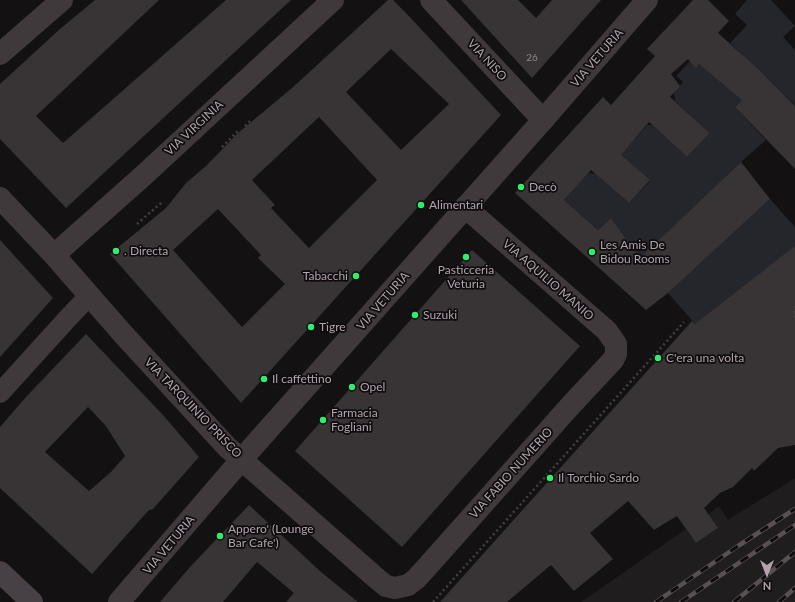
<!DOCTYPE html>
<meta charset="utf-8">
<style>
body{margin:0}
#map{position:relative;width:795px;height:602px;overflow:hidden;background:#131112;font-family:Lato,sans-serif}
canvas{display:block}
.north{position:absolute;left:747px;top:554px;width:40px;height:40px;-webkit-text-stroke:3px #0e0c0d;paint-order:stroke;rotate:180deg;font-size:11px;font-weight:700;line-height:16px;text-align:center;color:#b3a3ad}
.north::after{content:'';display:block;margin:auto;width:14px;height:18px;background:#b3a3ad;clip-path:polygon(50% 0,100% 100%,50% 72%,0 100%)}
</style>
<div id="map">
<canvas width="795" height="602"></canvas>
<div class="north">N</div>
</div>
<script>
const c = document.querySelector('canvas').getContext('2d');
c.lineJoin = 'round';
function fillPath(path, color) { c.fillStyle = color; c.fill(path, 'evenodd'); }
const toPath = rows => new Path2D(rows.map(r => 'M' + r).join(''));
function trace(path, color, width, dash) { c.strokeStyle = color; c.lineWidth = width; c.lineCap = dash ? 'butt' : 'round'; c.setLineDash(dash || []); c.stroke(path); }
function drawText(font, color, halo, rows, align = 'center') {
  c.font = font + ' Lato,sans-serif'; c.lineWidth = 3.5; c.setLineDash([]); c.textBaseline = 'middle'; c.strokeStyle = halo; c.fillStyle = color; for (const [text, x, y, turn = 0] of rows) {
    c.save(); c.translate(x, y); c.rotate((+turn || 0) * Math.PI / 180); c.textAlign = isNaN(turn) ? turn : align; if (halo) c.strokeText(text, 0, 0); c.fillText(text, 0, 0); c.restore();
  }
}
const built = toPath([
 [795,478,795,602,581,602,686,529,696,543,717,529,708,514,719,506,728,520]
]);
const green = toPath([
 [747,0,771,0,795,26,783,37,795,50,795,105,766,77,735,107,766,140,741,162,642,257,644,261,626,255,632,247,611,218,598,230,564,200,588,173,596,174,629,203,650,181,614,150,625,132,635,139,647,125,652,125,687,157,710,133,675,101,674,92,683,82,676,76,690,61,696,61,720,81,743,55,730,43,747,25,735,14],
 [770,199,795,227,795,438,668,293]
]);
const building = toPath([
 [95,0,159,0,36,116,63,143,226,0,291,0,66,208,0,139,0,84,60,29],
 [388,0,393,0,406,13,501,115,241,403,110,254,166,208,186,183,206,166,238,133,292,88],
 [391,49,449,104,401,150,346,92],
 [319,117,377,180,309,248,271,208,275,205,252,180],
 [218,209,261,255,258,258,285,284,242,327,173,250],
 [461,0,518,0,536,18,552,0,601,0,532,78],
 [693,0,708,0,729,21,718,33,755,66,795,106,795,169,735,107,742,100,699,64,696,68,688,59,671,74,680,86,670,97,710,133,687,157,649,122,621,155,650,180,629,203,591,170,564,200,598,230,611,218,640,258,741,162,770,199,668,293,646,310,515,193,603,97,611,105,655,56,647,49],
 [0,240,53,298,0,357],
 [795,246,795,445,778,448,754,471,752,468,733,487,720,493,704,508,718,528,696,543,677,516,654,530,628,501,590,533,613,559,574,591,551,565,507,602,440,602,692,321,695,324],
 [472,250,580,346,402,547,295,451],
 [86,334,163,415,199,457,153,509,149,510,140,520,92,574,0,488,0,427,26,397],
 [88,407,106,426,125,456,111,472,89,491,45,452],
 [249,505,321,572,358,602,286,602,294,593,257,562,223,602,160,602,190,567]
]);
const path = toPath([
 [245,126,251,120],
 [222,147,238,131],
 [137,224,161,203],
 [795,306,794,313,795,320],
 [433,602,684,322]
]);
const pedestrian = toPath([
 [0,393,68,318,89,296]
]);
const minor = toPath([
 [431,0,543,120],
 [0,54,62,0],
 [0,198,54,255,123,334,227,447,375,577,386,586,395,588,408,585,416,579,427,567,571,405,613,360,616,354,616,344,607,331,465,207],
 [54,255,144,175,333,0]
]);
const tertiary = toPath([
 [119,602,242,459,543,120,647,0]
]);
const secondary = toPath([
 [0,572,32,602]
]);
const rail = toPath([
 [656,602,738,546,795,509],
 [681,602,795,525],
 [734,602,795,552],
 [779,602,795,588]
]);
const markers = [
 [521,187,4,"#2eee6d"],
 [421,205,4,"#2eee6d"],
 [116,251,4,"#2eee6d"],
 [592,252,4,"#2eee6d"],
 [466,257,4,"#2eee6d"],
 [356,276,4,"#2eee6d"],
 [415,315,4,"#2eee6d"],
 [311,327,4,"#2eee6d"],
 [658,358,4,"#2eee6d"],
 [264,379,4,"#2eee6d"],
 [352,387,4,"#2eee6d"],
 [323,420,4,"#2eee6d"],
 [550,478,4,"#2eee6d"],
 [220,536,4,"#2eee6d"]
];
const numberNames = [
 ["26",532,58]
];
const streetNames = [
 ["VIA VETURIA",597,58,-49],
 ["VIA NISO",487,60,47],
 ["VIA VIRGINIA",194,128,-43],
 ["VIA AQUILIO MANIO",548,280,41],
 ["VIA VETURIA",383,301,-49],
 ["VIA TARQUINIO PRISCO",193,408,46],
 ["VIA FABIO NUMERIO",511,473,-48],
 ["VIA VETURIA",169,545,-50]
];
const poiNames = [
 ["Decò",529,187],
 ["Alimentari",429,205],
 ["Les Amis De",600,245],
 ["Bidou Rooms",600,259],
 [". Directa",124,251],
 ["Pasticceria",466,270,"center"],
 ["Veturia",466,284,"center"],
 ["Tabacchi",348,276,"right"],
 ["Suzuki",423,315],
 ["Tigre",319,327],
 ["C'era una volta",666,358],
 ["Il caffettino",272,379],
 ["Opel",360,387],
 ["Farmacia",331,413],
 ["Fogliani",331,427],
 ["Il Torchio Sardo",558,478],
 ["Appero' (Lounge",228,529],
 ["Bar Cafe')",228,543]
];
fillPath(built, '#201d1e');
fillPath(green, '#24262c');
fillPath(building, '#383335');
trace(path, '#463e43', 2.5, [2, 3]);
trace(pedestrian, '#3f393c', 20);
trace(minor, '#3f393c', 22);
trace(tertiary, '#3f393c', 22);
trace(secondary, '#474044', 22);
trace(rail, '#595055', 4.5);
trace(rail, '#0e0c0d', 3, [9]);
for (const [x, y, r, color] of markers) { const dot = new Path2D(); dot.arc(x, y, r, 0, 2 * Math.PI); c.fillStyle = color; c.fill(dot); trace(dot, '#0e0c0d', 1.5); }
drawText('10px', '#94878f', null, numberNames);
drawText('12px', '#b3a3ad', '#0e0c0d', streetNames);
drawText('12px', '#b3a3ad', '#0e0c0d', poiNames, 'left');
</script>
